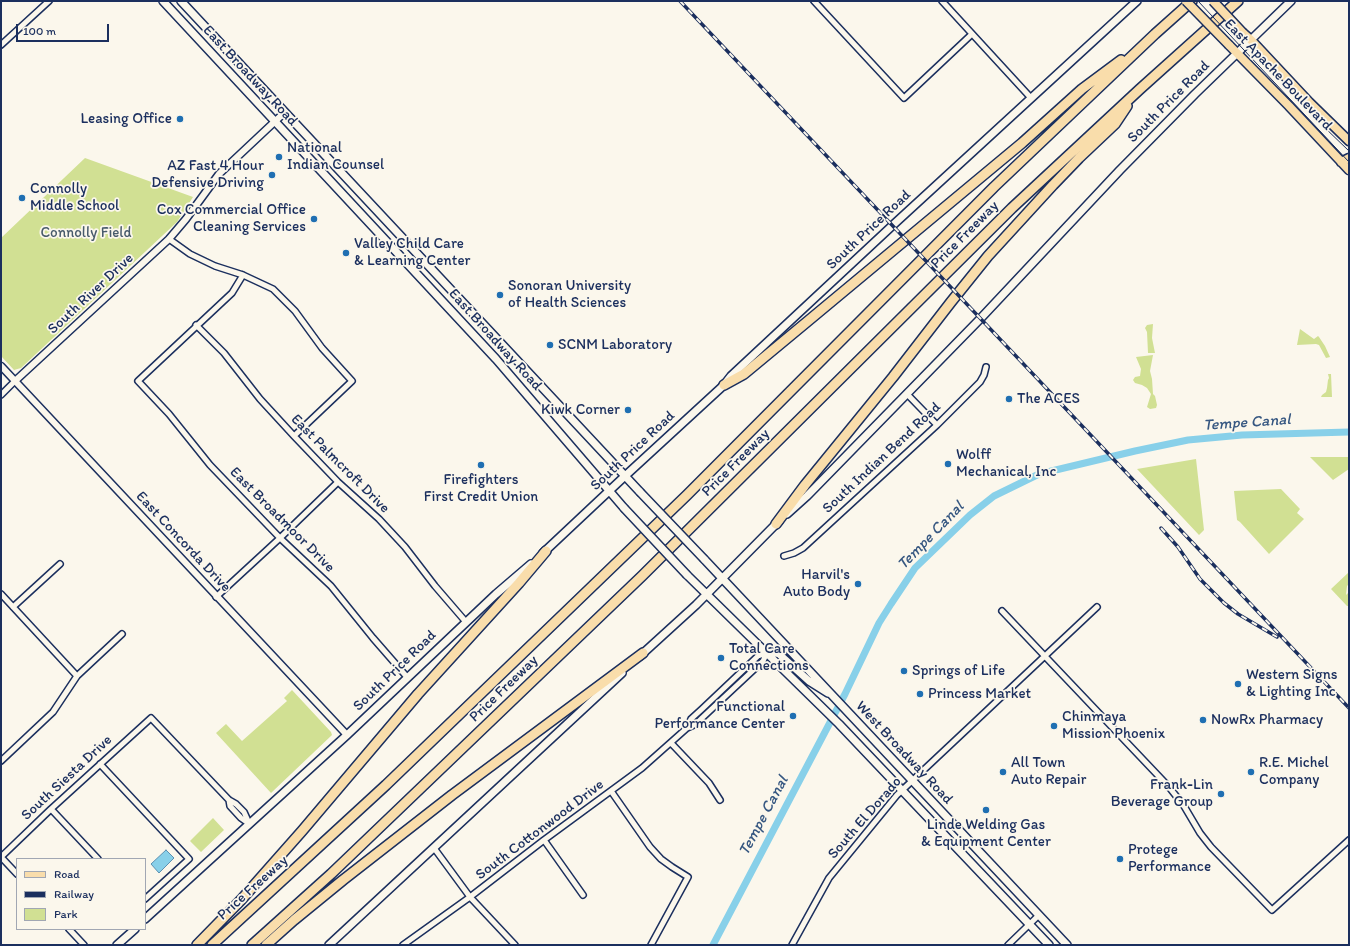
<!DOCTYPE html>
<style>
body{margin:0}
#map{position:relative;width:1350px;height:946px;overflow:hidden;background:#fbf7ec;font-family:Itim,sans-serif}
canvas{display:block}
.frame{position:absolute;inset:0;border:2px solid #1b2f5e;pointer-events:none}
.legend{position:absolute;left:16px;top:858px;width:130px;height:72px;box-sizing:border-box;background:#fbf7ec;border:1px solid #a1a7b3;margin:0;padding:5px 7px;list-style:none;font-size:12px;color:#1b2f5e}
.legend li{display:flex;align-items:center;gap:8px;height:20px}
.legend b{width:20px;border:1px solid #a1a7b3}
.scale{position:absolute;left:16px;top:24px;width:93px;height:18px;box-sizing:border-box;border:2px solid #1b2f5e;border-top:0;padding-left:5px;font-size:12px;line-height:14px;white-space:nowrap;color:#1b2f5e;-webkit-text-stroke:3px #fbf7ec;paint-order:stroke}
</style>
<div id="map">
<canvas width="1350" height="946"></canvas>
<div class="frame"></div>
<ul class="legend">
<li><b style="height:5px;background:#f9ddab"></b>Road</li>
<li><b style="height:5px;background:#1b2f5e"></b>Railway</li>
<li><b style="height:11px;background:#d1e093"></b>Park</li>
</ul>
<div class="scale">100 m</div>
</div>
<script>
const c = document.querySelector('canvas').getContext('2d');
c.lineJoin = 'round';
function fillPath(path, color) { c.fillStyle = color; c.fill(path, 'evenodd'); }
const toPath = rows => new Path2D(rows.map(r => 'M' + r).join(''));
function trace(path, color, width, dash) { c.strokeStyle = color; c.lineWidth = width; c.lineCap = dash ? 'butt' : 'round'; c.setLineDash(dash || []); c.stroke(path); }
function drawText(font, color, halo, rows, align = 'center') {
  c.font = font + ' Itim,sans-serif'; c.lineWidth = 3.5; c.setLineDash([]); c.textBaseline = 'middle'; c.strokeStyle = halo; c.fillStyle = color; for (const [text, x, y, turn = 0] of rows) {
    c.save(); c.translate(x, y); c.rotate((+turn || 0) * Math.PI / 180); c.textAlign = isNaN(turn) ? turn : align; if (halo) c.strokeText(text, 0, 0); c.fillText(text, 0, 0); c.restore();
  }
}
const green = toPath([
 [85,158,193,197,177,222,21,368,14,370,1,356,1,238],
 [1153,324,1152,338,1155,353,1148,353,1147,332,1145,328,1147,325],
 [1300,329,1314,339,1318,336,1319,337,1325,346,1330,357,1326,358,1319,345,1316,344,1297,345],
 [1153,355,1150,371,1152,379,1153,394,1155,396,1157,405,1156,408,1150,409,1147,407,1151,394,1147,388,1142,385,1135,383,1133,380,1135,377,1140,376,1141,369,1136,357],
 [1328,374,1331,374,1332,397,1321,397,1322,395,1326,392,1327,388,1328,380,1329,378],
 [1310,457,1349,457,1349,469,1333,480],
 [1196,459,1204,530,1199,535,1137,469],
 [1281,489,1300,509,1297,513,1304,519,1269,554,1240,522,1237,520,1234,491],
 [1349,572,1349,584,1347,586,1346,595,1349,592,1349,606,1347,606,1331,589],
 [292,690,331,732,332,735,271,793,216,733,226,724,242,741,287,701,284,698],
 [213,818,224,830,201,852,190,841]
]);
const water = toPath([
 [166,850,174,858,159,873,151,864,166,850]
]);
const canal = toPath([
 [713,945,845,694,879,623,891,604,915,568,970,515,994,496,1039,474,1135,451,1188,440,1242,435,1349,432]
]);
const minor = toPath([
 [814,1,904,98,972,34],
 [942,1,1031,98],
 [1,45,49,1],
 [169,239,190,254,215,266,243,275,273,289,295,311,322,348,352,381,294,436],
 [243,275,232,293,138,381,169,414,210,465,280,538,331,586,373,638,407,677],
 [196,325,224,353,260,399,294,436,338,482,379,519,405,547,435,586,466,622],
 [907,394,937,425],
 [1,395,15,381],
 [784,556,794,553,803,548,937,425,980,382,984,375,986,367],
 [1,594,77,676],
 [216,597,280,538,338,482],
 [13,607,60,564],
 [1002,611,1169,787,1184,806,1200,833,1211,847,1272,910,1349,840],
 [687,728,691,719,702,709,758,656,767,653],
 [671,743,709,783,720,800],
 [1,761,53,712,77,676,122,634],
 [100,764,189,859,145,899],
 [611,791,650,847,661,859,672,867,688,877,651,945],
 [229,800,230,806,241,818,248,823],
 [51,809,98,859],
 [544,840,583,895],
 [434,848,470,897,515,945],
 [1,857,51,809,151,718,229,800,236,804,244,812,249,823],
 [1,857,17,874],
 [69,929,84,945],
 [403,945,470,897,544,840,642,768,687,728,696,724,702,718,763,661,767,653],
 [792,945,829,878,897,795,1097,607],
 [1008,945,1039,915]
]);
const tertiary = toPath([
 [1,366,347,735],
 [15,381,169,239,186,219,219,174,285,112]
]);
const secondary = toPath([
 [163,1,496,359,624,508],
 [181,1,640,492],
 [787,514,807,496,981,318,1120,170,1195,94,1291,1],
 [543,553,625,476,724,385,731,376,893,225,1137,1],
 [704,559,1067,945],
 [687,575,839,724,1049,945],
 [767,653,772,652,779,654,809,681,828,693],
 [640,656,696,605,779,521],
 [145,919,347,735,496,594,531,564],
 [117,945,135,929],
 [329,945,622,673]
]);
const primary = toPath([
 [1243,33,1251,40,1309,102,1349,141],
 [1229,45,1289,106,1349,170],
 [1341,162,1349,158]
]);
const motorway = toPath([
 [724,385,744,374,808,321,1022,143,1082,89,1121,60],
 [776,524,805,485,893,377,951,302,988,256,1053,185,1079,158,1115,124,1127,106],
 [197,945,241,900,302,831,418,694,519,583,546,551],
 [212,945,386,785,687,495,994,187,1155,34,1192,1],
 [252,945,331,874,642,576,1012,208,1140,89,1238,1],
 [266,945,294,920,343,880,452,795,643,653]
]);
const tram = toPath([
 [1198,1,1349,162],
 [1322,125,1349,151]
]);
const rail = toPath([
 [680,1,1349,708],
 [1161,528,1178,547,1200,579,1224,603,1238,614,1277,637]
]);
const secondaryBridge = toPath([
 [640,492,704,559],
 [624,508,687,575]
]);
const primaryBridge = toPath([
 [1186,1,1229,45],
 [1213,1,1243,33]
]);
const markers = [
 [180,119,4,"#1f6fb2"],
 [279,157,4,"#1f6fb2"],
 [272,175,4,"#1f6fb2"],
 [22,198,4,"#1f6fb2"],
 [314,219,4,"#1f6fb2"],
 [346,253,4,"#1f6fb2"],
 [500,295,4,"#1f6fb2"],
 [550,345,4,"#1f6fb2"],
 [1009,399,4,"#1f6fb2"],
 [628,410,4,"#1f6fb2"],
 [948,464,4,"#1f6fb2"],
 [481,465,4,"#1f6fb2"],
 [858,584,4,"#1f6fb2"],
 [721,658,4,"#1f6fb2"],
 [904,671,4,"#1f6fb2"],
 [1238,684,4,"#1f6fb2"],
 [920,694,4,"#1f6fb2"],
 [793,716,4,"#1f6fb2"],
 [1203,720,4,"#1f6fb2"],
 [1054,726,4,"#1f6fb2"],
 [1003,772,4,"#1f6fb2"],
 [1251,772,4,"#1f6fb2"],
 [1221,794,4,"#1f6fb2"],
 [986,810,4,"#1f6fb2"],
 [1120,859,4,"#1f6fb2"]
];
const streetNames = [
 ["East Apache Boulevard",1278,75,46],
 ["East Broadway Road",250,76,47],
 ["South Price Road",1169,102,-45],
 ["South Price Road",869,230,-43],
 ["Price Freeway",965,235,-45],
 ["South River Drive",91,294,-43],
 ["East Broadway Road",495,340,48],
 ["South Price Road",633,451,-43],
 ["South Indian Bend Road",882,458,-43],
 ["Price Freeway",736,463,-45],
 ["East Palmcroft Drive",340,464,45],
 ["East Broadmoor Drive",282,520,45],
 ["East Concorda Drive",183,542,47],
 ["South Price Road",395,671,-44],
 ["Price Freeway",504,689,-44],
 ["West Broadway Road",904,753,47],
 ["South Siesta Drive",67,778,-43],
 ["South El Dorado",865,818,-49],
 ["South Cottonwood Drive",540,830,-37],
 ["Price Freeway",253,888,-42]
];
const poiNames = [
 ["Leasing Office",172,119,"right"],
 ["National",287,148],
 ["Indian Counsel",287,165],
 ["AZ Fast 4 Hour",264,166,"right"],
 ["Defensive Driving",264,183,"right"],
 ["Connolly",30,189],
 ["Middle School",30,206],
 ["Cox Commercial Office",306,210,"right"],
 ["Cleaning Services",306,227,"right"],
 ["Valley Child Care",354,244],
 ["& Learning Center",354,261],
 ["Sonoran University",508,286],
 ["of Health Sciences",508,303],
 ["SCNM Laboratory",558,345],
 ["The ACES",1017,399],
 ["Kiwk Corner",620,410,"right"],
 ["Wolff",956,455],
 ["Mechanical, Inc",956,472],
 ["Firefighters",481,480,"center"],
 ["First Credit Union",481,497,"center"],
 ["Harvil's",850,575,"right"],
 ["Auto Body",850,592,"right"],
 ["Total Care",729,649],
 ["Connections",729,666],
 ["Springs of Life",912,671],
 ["Western Signs",1246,675],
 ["& Lighting Inc",1246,692],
 ["Princess Market",928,694],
 ["Functional",785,707,"right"],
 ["Performance Center",785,724,"right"],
 ["Chinmaya",1062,717],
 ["Mission Phoenix",1062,734],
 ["NowRx Pharmacy",1211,720],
 ["All Town",1011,763],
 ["Auto Repair",1011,780],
 ["R.E. Michel",1259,763],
 ["Company",1259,780],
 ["Frank-Lin",1213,785,"right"],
 ["Beverage Group",1213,802,"right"],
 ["Linde Welding Gas",986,825,"center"],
 ["& Equipment Center",986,842,"center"],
 ["Protege",1128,850],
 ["Performance",1128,867]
];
const parkNames = [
 ["Connolly Field",86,233]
];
const waterNames = [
 ["Tempe Canal",1247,423,-4],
 ["Tempe Canal",931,536,-46],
 ["Tempe Canal",764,816,-62]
];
fillPath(green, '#d1e093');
fillPath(water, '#88d0e9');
trace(water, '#5c90b1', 1);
trace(canal, '#88d0e9', 7);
trace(minor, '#1b2f5e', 8);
trace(tertiary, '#1b2f5e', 9);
trace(secondary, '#1b2f5e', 10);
trace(primary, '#1b2f5e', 11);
trace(motorway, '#1b2f5e', 12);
trace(minor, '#fbf7ec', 5);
trace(tertiary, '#fbf7ec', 6);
trace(secondary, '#fbf7ec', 7);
trace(primary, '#f9ddab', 8);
trace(motorway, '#f9ddab', 9);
trace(tram, '#1b2f5e', 1);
trace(rail, '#1b2f5e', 3.5);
trace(rail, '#fbf7ec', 2, [6]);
trace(secondaryBridge, '#1b2f5e', 10, []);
trace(primaryBridge, '#1b2f5e', 11, []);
trace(secondaryBridge, '#fbf7ec', 7);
trace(primaryBridge, '#f9ddab', 8);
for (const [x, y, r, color] of markers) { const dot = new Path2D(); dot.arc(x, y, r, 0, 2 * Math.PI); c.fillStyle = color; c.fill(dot); trace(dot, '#fbf7ec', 1.5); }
drawText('15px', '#1b2f5e', '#fbf7ec', streetNames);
drawText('15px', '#1b2f5e', '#fbf7ec', poiNames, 'left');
drawText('15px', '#485b6b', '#fbf7ec', parkNames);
drawText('italic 16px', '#365781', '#fbf7ec', waterNames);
</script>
